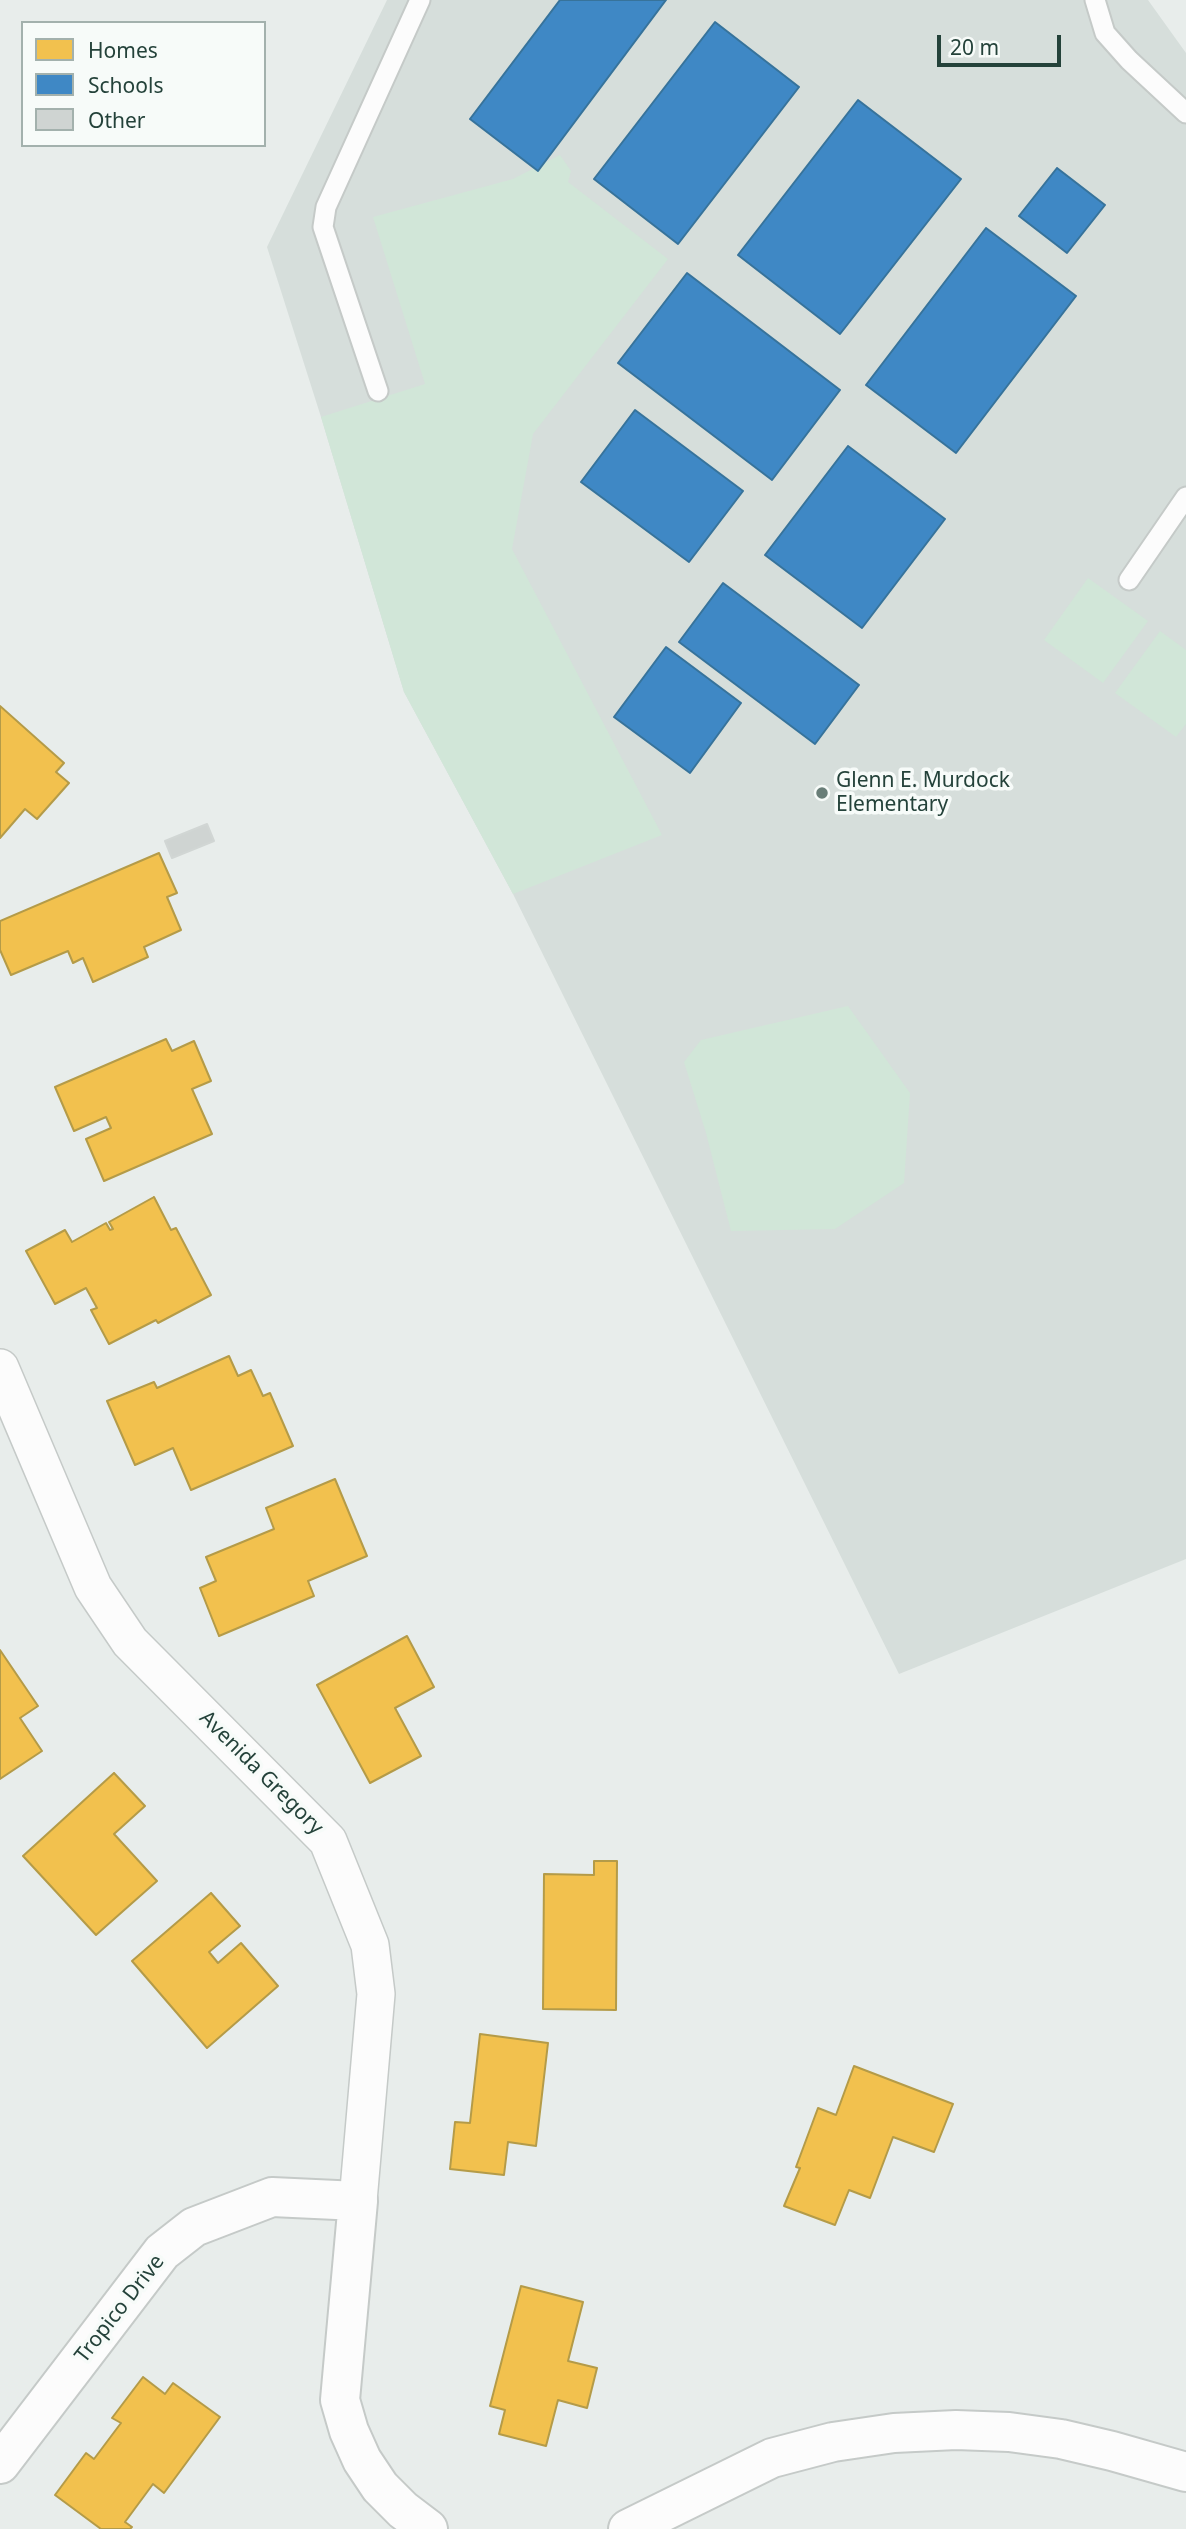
<!DOCTYPE html>
<style>
body{margin:0}
#map{position:relative;width:1186px;height:2529px;overflow:hidden;background:#e8edeb;font-family:"Noto Sans",sans-serif}
canvas{display:block}
.legend{position:absolute;left:21px;top:21px;width:245px;height:126px;box-sizing:border-box;background:#f7fbf9;border:2px solid #a3b1ad;margin:0;padding:9px 12px;list-style:none;font-size:21px;color:#24423a}
.legend li{display:flex;align-items:center;gap:14px;height:35px}
.legend b{width:35px;border:2px solid #a3b1ad}
.scale{position:absolute;left:937px;top:35px;width:124px;height:32px;box-sizing:border-box;border:4px solid #24423a;border-top:0;padding-left:9px;font-size:21px;line-height:24px;white-space:nowrap;color:#24423a;-webkit-text-stroke:5px #f7fbf9;paint-order:stroke}
</style>
<div id="map">
<canvas width="1186" height="2529"></canvas>
<ul class="legend">
<li><b style="height:19px;background:#f2c14e"></b>Homes</li>
<li><b style="height:19px;background:#3f88c5"></b>Schools</li>
<li><b style="height:19px;background:#cfd4d2"></b>Other</li>
</ul>
<div class="scale">20 m</div>
</div>
<script>
const c = document.querySelector('canvas').getContext('2d');
c.lineJoin = 'round';
function fillPath(path, color) { c.fillStyle = color; c.fill(path, 'evenodd'); }
const toPath = rows => new Path2D(rows.map(r => 'M' + r).join(''));
function trace(path, color, width, dash) { c.strokeStyle = color; c.lineWidth = width; c.lineCap = dash ? 'butt' : 'round'; c.setLineDash(dash || []); c.stroke(path); }
function drawText(font, color, halo, rows, align = 'center') {
  c.font = font + ' "Noto Sans",sans-serif'; c.lineWidth = 7; c.setLineDash([]); c.textBaseline = 'middle'; c.strokeStyle = halo; c.fillStyle = color; for (const [text, x, y, turn = 0] of rows) {
    c.save(); c.translate(x, y); c.rotate((+turn || 0) * Math.PI / 180); c.textAlign = isNaN(turn) ? turn : align; if (halo) c.strokeText(text, 0, 0); c.fillText(text, 0, 0); c.restore();
  }
}
const built = toPath([
 [387,0,1148,0,1186,53,1186,1559,899,1674,513,894,404,692,321,417,267,247]
]);
const green = toPath([
 [560,155,571,171,568,182,668,259,533,434,512,549,662,835,513,894,404,692,321,417,425,384,373,217,513,179],
 [1088,578,1148,621,1103,683,1044,640],
 [1160,631,1186,650,1186,724,1176,737,1115,693],
 [848,1006,910,1093,904,1183,835,1229,731,1231,706,1133,684,1062,701,1040]
]);
const homes = toPath([
 [0,706,64,763,56,772,69,783,37,819,25,809,0,838,0,706],
 [159,853,177,893,167,897,181,930,144,947,148,957,93,982,83,958,73,963,68,951,11,975,0,950,0,921,159,853],
 [166,1039,172,1051,194,1041,211,1081,192,1089,212,1134,104,1181,86,1139,111,1128,106,1117,74,1131,55,1087,166,1039],
 [154,1197,171,1230,176,1228,211,1295,158,1323,156,1320,109,1344,91,1310,97,1308,86,1288,55,1304,26,1251,65,1230,72,1242,106,1223,110,1230,113,1229,109,1222,154,1197],
 [229,1356,238,1376,251,1370,263,1396,270,1393,293,1446,191,1490,173,1448,135,1465,107,1401,154,1382,157,1388,229,1356],
 [335,1479,367,1556,308,1581,314,1596,219,1636,200,1588,216,1581,206,1557,274,1529,266,1508,335,1479],
 [407,1636,434,1687,395,1708,421,1756,370,1783,317,1685,407,1636],
 [0,1650,38,1706,20,1718,42,1751,0,1779,0,1650],
 [114,1773,145,1806,114,1834,157,1881,96,1935,23,1856,114,1773],
 [594,1861,617,1861,616,2010,543,2009,544,1874,594,1875,594,1861],
 [211,1893,240,1926,209,1952,218,1963,241,1943,278,1986,207,2048,132,1961,211,1893],
 [480,2034,548,2043,536,2146,508,2142,504,2175,450,2169,455,2122,470,2123,480,2034],
 [854,2066,953,2104,934,2152,893,2137,870,2198,849,2190,835,2225,784,2206,800,2168,796,2167,818,2108,836,2115,854,2066],
 [521,2286,583,2302,568,2361,597,2368,587,2408,558,2400,546,2446,499,2434,505,2410,490,2406,521,2286],
 [143,2377,165,2394,173,2383,220,2417,164,2493,153,2484,125,2522,132,2527,130,2529,101,2529,55,2495,86,2453,94,2459,121,2423,112,2418,143,2377]
]);
const schools = toPath([
 [560,0,666,0,538,171,470,119,560,0],
 [715,22,799,87,678,244,594,179,715,22],
 [858,100,961,179,840,334,738,255,858,100],
 [1057,168,1105,205,1067,253,1019,216,1057,168],
 [986,228,1076,296,956,453,866,385,986,228],
 [687,273,840,390,772,480,618,363,687,273],
 [635,410,743,491,689,562,581,482,635,410],
 [848,446,945,519,862,628,765,555,848,446],
 [723,583,859,685,815,744,679,642,723,583],
 [666,647,741,703,690,773,614,717,666,647]
]);
const building = toPath([
 [207,824,214,841,172,858,165,841,207,824]
]);
const service = toPath([
 [1095,0,1105,33,1129,60,1186,113],
 [378,391,323,227,326,207,420,0],
 [1129,580,1186,497]
]);
const minor = toPath([
 [0,1368,93,1587,130,1642,328,1841,370,1945,376,1994,358,2201]
]);
const tertiary = toPath([
 [0,2464,162,2252,194,2227,272,2197,358,2201,340,2400,349,2431,362,2460,380,2487,403,2510,428,2529],
 [628,2529,772,2458,833,2442,894,2433,956,2430,1009,2432,1061,2439,1112,2451,1186,2472]
]);
const markers = [
 [822,793,7,"#697e78"]
];
const poiNames = [
 ["Glenn E. Murdock",836,781],
 ["Elementary",836,805]
];
const streetNames = [
 ["Avenida Gregory",261,1773,45],
 ["Tropico Drive",120,2309,-52]
];
fillPath(built, '#d6dedb');
fillPath(green, '#d1e6d8');
fillPath(homes, '#f2c14e');
trace(homes, '#b49b48', 2);
fillPath(schools, '#3f88c5');
trace(schools, '#37739b', 2);
fillPath(building, '#cfd4d2');
trace(building, '#d1d6d4', 2);
trace(service, '#c5cac8', 23);
trace(minor, '#c5cac8', 40);
trace(tertiary, '#c5cac8', 42);
trace(service, '#fcfcfc', 19);
trace(minor, '#fcfcfc', 37);
trace(tertiary, '#fcfcfc', 38);
for (const [x, y, r, color] of markers) { const dot = new Path2D(); dot.arc(x, y, r, 0, 2 * Math.PI); c.fillStyle = color; c.fill(dot); trace(dot, '#f7fbf9', 2.5); }
drawText('21px', '#24423a', '#f7fbf9', poiNames, 'left');
drawText('21px', '#24423a', '#f7fbf9', streetNames);
</script>
